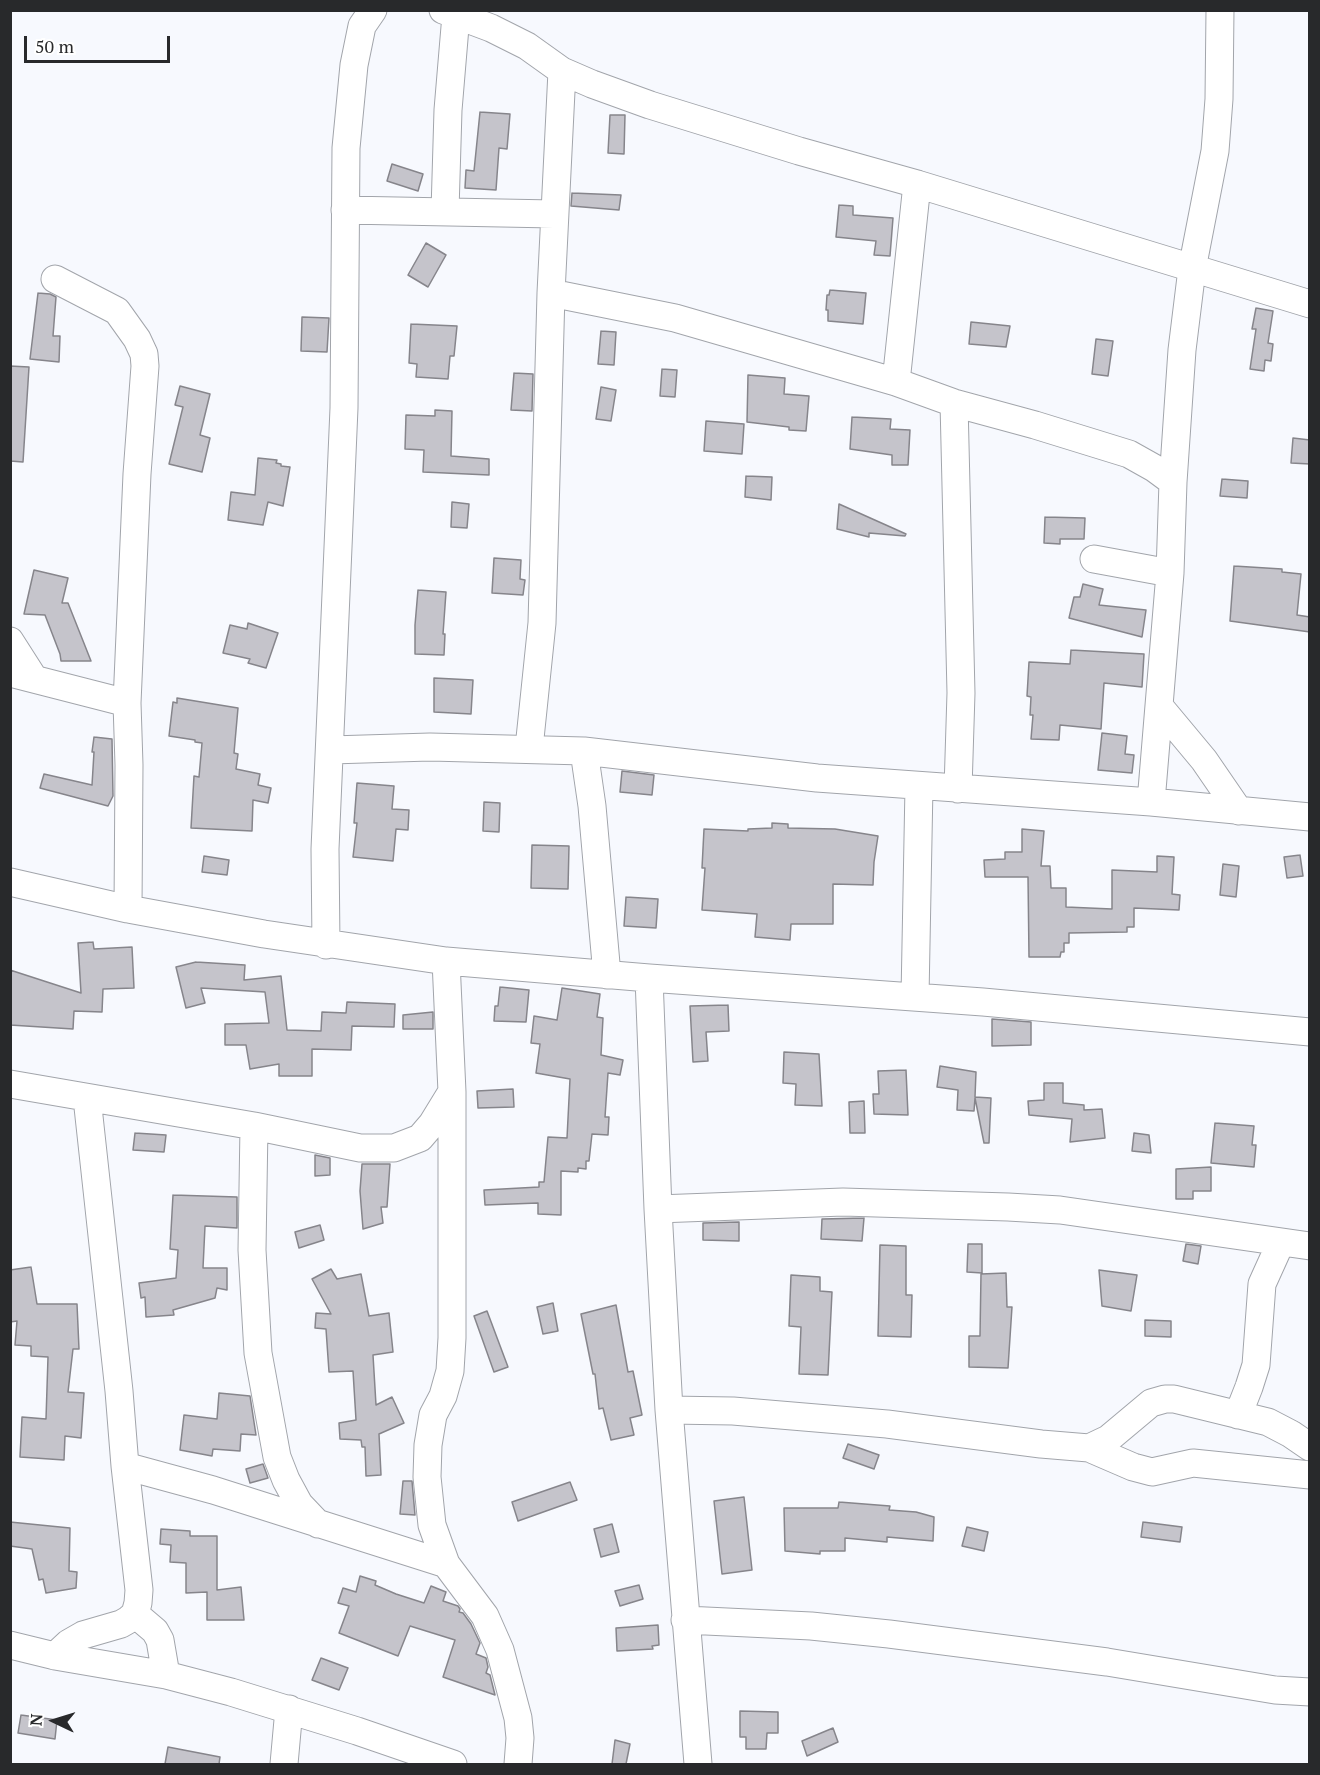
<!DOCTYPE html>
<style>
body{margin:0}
#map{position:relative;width:1320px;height:1775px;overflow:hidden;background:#f7f9fe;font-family:"PT Serif",serif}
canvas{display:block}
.frame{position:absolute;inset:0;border:12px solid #28292b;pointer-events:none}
.north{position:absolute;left:24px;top:1691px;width:60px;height:60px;-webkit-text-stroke:4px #fff;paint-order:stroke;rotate:274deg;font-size:16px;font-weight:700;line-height:24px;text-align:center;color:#28292b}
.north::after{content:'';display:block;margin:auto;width:21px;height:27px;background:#28292b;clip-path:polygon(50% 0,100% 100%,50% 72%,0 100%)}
.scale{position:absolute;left:24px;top:36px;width:146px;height:27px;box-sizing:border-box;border:3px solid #28292b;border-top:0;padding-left:8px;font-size:18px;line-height:21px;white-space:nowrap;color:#28292b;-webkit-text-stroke:4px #fff;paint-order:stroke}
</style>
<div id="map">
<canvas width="1320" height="1775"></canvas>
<div class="frame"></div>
<div class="north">N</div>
<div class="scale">50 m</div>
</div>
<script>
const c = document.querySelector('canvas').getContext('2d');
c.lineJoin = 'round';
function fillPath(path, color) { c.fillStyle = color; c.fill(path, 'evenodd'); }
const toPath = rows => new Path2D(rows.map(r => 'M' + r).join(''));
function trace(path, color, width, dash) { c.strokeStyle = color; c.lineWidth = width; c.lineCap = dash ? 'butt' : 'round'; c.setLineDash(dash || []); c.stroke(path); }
const building = toPath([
 [480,112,510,114,507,149,499,148,496,190,465,188,466,170,474,171,480,112],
 [610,115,625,115,624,154,608,153,610,115],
 [392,164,423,174,418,191,387,181,392,164],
 [572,193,621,195,619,210,571,206,572,193],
 [839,205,853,206,853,215,893,218,890,256,874,255,876,241,836,237,839,205],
 [426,243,446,255,428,287,408,275,426,243],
 [830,290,866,293,863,324,828,321,828,310,826,310,827,295,829,295,830,290],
 [38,293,50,294,56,297,53,336,60,336,59,362,30,359,38,293],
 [1256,308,1273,311,1268,343,1273,344,1271,361,1265,360,1264,371,1250,369,1256,329,1252,329,1256,308],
 [302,317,329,318,327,352,301,351,302,317],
 [971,322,1010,326,1006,347,969,344,971,322],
 [411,324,457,326,454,356,450,356,448,379,416,377,417,364,409,363,411,324],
 [601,331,616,332,614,365,598,364,601,331],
 [1096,339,1113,341,1108,376,1092,374,1096,339],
 [10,366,29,367,23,462,10,461,10,366],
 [662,369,677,370,675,397,660,396,662,369],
 [514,373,533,374,532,411,511,410,514,373],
 [748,375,785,378,784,394,809,396,806,431,789,430,789,427,747,422,748,375],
 [180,386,210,394,200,435,210,438,202,472,169,464,183,407,175,405,180,386],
 [601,387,616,390,611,421,596,419,601,387],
 [435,410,452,411,451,456,489,459,489,475,423,472,424,450,405,449,406,415,435,416,435,410],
 [852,417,891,419,890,429,910,430,908,465,892,465,892,455,850,449,852,417],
 [706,421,744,424,742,454,704,451,706,421],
 [1293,438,1310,440,1310,464,1291,463,1293,438],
 [258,458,277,460,276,463,281,464,281,466,290,467,283,506,268,502,263,525,228,520,231,492,255,495,258,458],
 [746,476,772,477,771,500,745,497,746,476],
 [1222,479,1248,481,1247,498,1220,496,1222,479],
 [452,502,469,504,467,528,451,527,452,502],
 [839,504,906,534,905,536,869,533,869,537,837,529,839,504],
 [1045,517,1085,518,1084,539,1060,539,1060,544,1044,543,1045,517],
 [494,558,521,560,520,579,525,580,523,595,492,593,494,558],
 [1234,566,1282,569,1282,572,1301,574,1297,615,1310,617,1310,632,1230,621,1234,566],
 [34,570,68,578,62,603,68,603,91,661,61,661,60,654,45,615,24,614,34,570],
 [1083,584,1103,589,1099,605,1146,610,1142,637,1069,618,1074,597,1080,597,1083,584],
 [418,590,446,592,443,634,445,634,444,655,415,654,415,625,418,590],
 [248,623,278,633,266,668,248,663,250,659,223,653,230,625,247,629,248,623],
 [1071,650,1144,654,1142,687,1104,683,1101,729,1060,725,1059,740,1031,739,1033,715,1030,715,1031,697,1027,696,1029,662,1070,664,1071,650],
 [434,678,473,680,471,714,434,712,434,678],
 [177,698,238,708,234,753,238,754,236,769,260,774,258,785,271,788,268,803,253,800,252,831,191,828,194,776,199,777,202,743,195,742,195,740,169,736,173,702,177,703,177,698],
 [1102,733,1127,736,1125,754,1134,755,1132,773,1098,770,1102,733],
 [94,737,112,739,113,796,108,806,40,788,44,774,92,785,94,752,92,752,94,737],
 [622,771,654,775,652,795,620,792,622,771],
 [357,783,394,786,392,809,409,810,408,830,396,829,393,861,353,857,357,823,354,823,357,783],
 [484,802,500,803,499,832,483,831,484,802],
 [772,823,788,824,788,828,835,829,878,836,874,862,873,885,833,884,833,924,791,924,790,940,755,937,757,914,702,910,705,868,702,868,704,829,748,831,748,829,772,828,772,823],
 [1022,829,1044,831,1041,866,1050,866,1051,888,1066,888,1066,907,1112,909,1112,870,1157,872,1157,856,1174,857,1172,894,1180,895,1179,910,1134,908,1134,927,1127,927,1127,932,1069,933,1069,943,1064,943,1064,952,1061,952,1060,957,1029,957,1028,877,985,877,984,860,1005,859,1005,852,1022,852,1022,829],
 [532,845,569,846,568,889,531,888,532,845],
 [1300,855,1303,876,1287,878,1284,857,1300,855],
 [204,856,229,860,227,875,202,872,204,856],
 [1223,864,1239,866,1236,897,1220,895,1223,864],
 [626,897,658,899,656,928,624,926,626,897],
 [93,942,94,949,132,947,134,988,103,989,102,1012,74,1011,73,1029,10,1025,10,970,81,993,78,943,93,942],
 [196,962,245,965,244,980,281,976,287,1030,321,1031,322,1012,346,1013,347,1002,395,1004,394,1027,352,1026,351,1050,312,1049,312,1076,279,1076,279,1064,250,1069,246,1045,225,1045,225,1024,269,1023,265,992,201,988,205,1003,186,1008,176,967,196,962],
 [500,987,529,990,526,1022,494,1021,495,1006,498,1006,500,987],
 [562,988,600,994,597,1017,603,1018,601,1055,623,1060,620,1075,608,1073,605,1117,609,1117,608,1135,592,1134,589,1161,586,1161,586,1169,578,1168,578,1172,561,1171,561,1215,538,1214,538,1203,485,1205,484,1190,539,1187,539,1182,544,1182,548,1137,567,1138,570,1079,536,1073,540,1044,531,1043,534,1016,557,1020,562,988],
 [728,1005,729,1031,706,1032,708,1061,693,1062,690,1006,728,1005],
 [433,1012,433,1029,403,1029,403,1015,433,1012],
 [992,1019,1031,1022,1031,1045,992,1046,992,1019],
 [784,1052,819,1054,822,1106,795,1105,796,1084,783,1083,784,1052],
 [940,1066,976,1072,975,1097,991,1098,989,1143,984,1143,975,1098,974,1111,957,1110,958,1090,937,1087,940,1066],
 [906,1070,908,1115,874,1114,873,1094,879,1094,878,1071,906,1070],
 [1044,1083,1063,1083,1063,1103,1084,1105,1084,1110,1102,1109,1105,1138,1070,1142,1072,1119,1029,1115,1028,1101,1044,1100,1044,1083],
 [513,1089,514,1107,478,1108,477,1091,513,1089],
 [864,1101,865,1133,850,1133,849,1102,864,1101],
 [1215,1123,1254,1126,1252,1145,1256,1145,1254,1167,1211,1163,1215,1123],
 [135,1133,166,1135,164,1152,133,1150,135,1133],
 [1134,1133,1149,1135,1151,1153,1132,1151,1134,1133],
 [315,1155,330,1158,330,1175,315,1176,315,1155],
 [362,1164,390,1164,387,1207,381,1207,383,1223,363,1229,360,1191,362,1164],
 [1211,1167,1211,1191,1193,1191,1193,1199,1176,1199,1176,1169,1211,1167],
 [173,1195,237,1197,237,1228,205,1226,203,1268,227,1268,227,1290,217,1288,215,1298,173,1310,174,1315,146,1317,145,1297,141,1298,139,1283,176,1278,178,1250,170,1249,173,1195],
 [864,1218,862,1241,821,1239,822,1219,864,1218],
 [739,1222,739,1241,703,1240,703,1223,739,1222],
 [320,1225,324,1240,299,1248,295,1232,320,1225],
 [968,1244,982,1244,982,1273,967,1272,968,1244],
 [1186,1244,1201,1246,1198,1264,1183,1261,1186,1244],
 [880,1245,906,1246,906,1295,912,1295,911,1337,878,1336,880,1245],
 [31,1267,37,1304,77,1304,79,1349,73,1349,68,1392,84,1393,81,1438,65,1436,64,1460,20,1457,22,1417,46,1419,48,1357,31,1356,31,1346,15,1345,17,1321,10,1322,10,1270,31,1267],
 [331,1269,337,1279,361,1274,369,1316,389,1313,393,1352,373,1355,376,1405,392,1397,404,1423,379,1434,381,1475,366,1476,365,1447,362,1447,361,1440,340,1439,339,1423,356,1420,353,1371,329,1372,326,1329,315,1328,316,1313,331,1314,312,1279,331,1269],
 [1099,1270,1137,1275,1131,1311,1102,1306,1099,1270],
 [1006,1273,1007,1307,1012,1307,1008,1368,969,1367,969,1336,980,1336,981,1274,1006,1273],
 [791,1275,820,1277,820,1291,832,1292,828,1375,799,1374,801,1327,789,1326,791,1275],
 [553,1303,558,1331,543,1334,537,1307,553,1303],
 [616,1305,628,1372,633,1371,642,1415,630,1418,634,1435,611,1440,603,1408,599,1409,595,1374,593,1374,581,1314,616,1305],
 [487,1311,508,1367,494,1372,474,1316,487,1311],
 [1145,1320,1171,1321,1171,1337,1145,1336,1145,1320],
 [219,1393,250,1396,256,1435,241,1434,240,1451,213,1449,212,1456,180,1450,184,1415,217,1419,219,1393],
 [848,1444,879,1455,874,1469,843,1458,848,1444],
 [263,1464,268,1478,250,1483,246,1469,263,1464],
 [403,1481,412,1481,415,1515,400,1514,403,1481],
 [570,1482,577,1500,518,1521,512,1502,570,1482],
 [744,1497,752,1570,722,1574,714,1501,744,1497],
 [839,1502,890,1506,889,1510,916,1512,934,1517,933,1541,887,1537,887,1542,845,1538,845,1551,820,1551,820,1554,785,1551,784,1508,838,1508,839,1502],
 [10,1522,70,1528,69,1571,77,1572,76,1588,46,1593,43,1579,39,1580,32,1549,10,1546,10,1522],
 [1143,1522,1182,1527,1180,1542,1141,1537,1143,1522],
 [612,1524,619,1552,601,1557,594,1529,612,1524],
 [967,1527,988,1532,984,1551,962,1546,967,1527],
 [161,1529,190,1531,190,1536,217,1536,217,1590,241,1587,244,1620,207,1620,207,1592,186,1593,186,1563,170,1562,171,1545,160,1544,161,1529],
 [360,1576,376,1581,375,1585,396,1594,424,1603,431,1586,446,1592,443,1601,458,1606,460,1609,459,1612,463,1613,471,1624,480,1643,476,1654,486,1658,488,1667,486,1673,490,1675,495,1695,443,1677,455,1640,410,1626,398,1656,339,1633,349,1606,338,1603,343,1588,356,1592,360,1576],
 [639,1585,643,1599,620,1606,615,1591,639,1585],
 [658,1625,659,1645,652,1646,653,1649,617,1651,616,1628,658,1625],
 [321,1658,348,1668,339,1690,312,1680,321,1658],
 [740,1711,778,1712,778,1733,767,1733,766,1749,746,1749,746,1737,740,1737,740,1711],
 [21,1715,57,1720,55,1739,18,1733,21,1715],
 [833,1728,838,1742,807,1756,802,1741,833,1728],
 [615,1740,630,1744,626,1764,612,1764,615,1740],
 [168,1747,220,1757,219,1764,165,1764,168,1747]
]);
const minor = toPath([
 [443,10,491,28,527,46,562,71,592,84,650,105,799,151,917,184,1310,304],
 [345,210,554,214],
 [445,211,448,110,456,15],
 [55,279,117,311,137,339,144,354,145,366,137,474,127,703,129,765,128,909],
 [551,293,675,318,896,382,954,403,1035,425,1129,454,1154,468,1173,482],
 [896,382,917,184],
 [954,403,961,693,958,789],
 [1094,559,1170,573],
 [10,641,33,677],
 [10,673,127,703],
 [1159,706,1204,760,1239,811],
 [529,748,542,623,551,293,562,71],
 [331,750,430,747,584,751,817,778,1151,802,1310,817],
 [584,751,592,806,607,975],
 [1151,802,1170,573,1173,482,1182,350,1192,269,1215,151,1219,99,1220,10],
 [10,882,128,909,264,934,446,961,649,978,983,1002,1310,1032],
 [326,945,325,849,344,408,346,148,354,65,362,26,373,10],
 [446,961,452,1092,452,1338,450,1371,443,1396,433,1415,428,1445,427,1477,432,1525,446,1564,485,1616,500,1650,518,1718,520,1738,518,1764],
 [649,978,658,1209,669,1410,698,1764],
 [915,997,919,786],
 [10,1084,254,1126,360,1148,394,1148,420,1138,432,1124,451,1093],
 [254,1126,252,1250,258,1353,277,1457,286,1480,299,1504,318,1524],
 [658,1209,843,1202,1008,1207,1060,1210,1310,1246],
 [669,1410,733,1411,887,1424,1041,1444,1089,1448,1108,1439,1151,1403,1165,1399,1174,1399,1268,1422,1291,1434,1310,1447],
 [1238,1415,1249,1387,1256,1365,1262,1284,1281,1242],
 [1089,1448,1133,1467,1152,1472,1193,1463,1310,1475],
 [125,1466,213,1490,446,1564],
 [135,1614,155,1631,160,1640,166,1675],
 [685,1620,811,1626,889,1634,1107,1662,1275,1690,1310,1692],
 [10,1645,55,1656,166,1675,231,1692,357,1731,453,1764],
 [55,1656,69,1643,83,1635,121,1624,128,1620,135,1614,138,1603,139,1590,125,1466,119,1391,87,1098],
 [284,1764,289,1709]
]);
fillPath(building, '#c5c4cb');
trace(building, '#86858b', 1.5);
trace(minor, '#a2a5ab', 29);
trace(minor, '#fff', 27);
</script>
